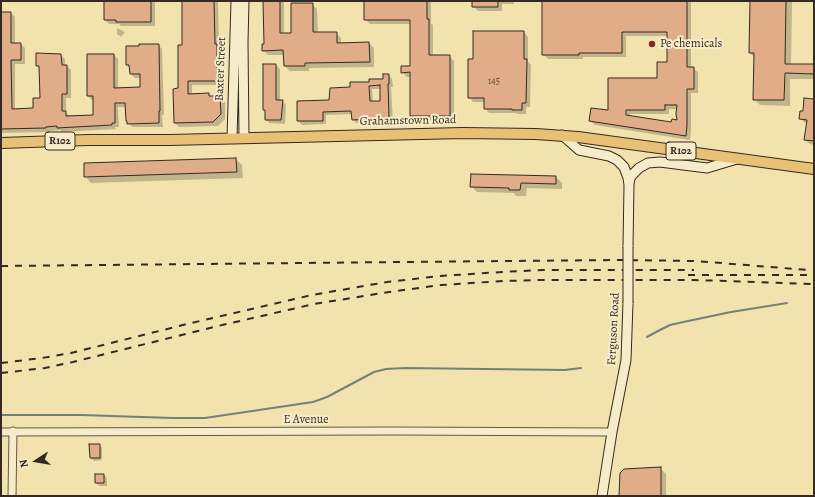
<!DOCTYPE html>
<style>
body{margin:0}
#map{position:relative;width:815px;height:497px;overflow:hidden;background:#f1e2ae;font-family:Alegreya,serif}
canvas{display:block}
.frame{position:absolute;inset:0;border:2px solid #342a21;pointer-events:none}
.north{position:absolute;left:16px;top:441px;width:40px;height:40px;-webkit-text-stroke:3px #f6ecca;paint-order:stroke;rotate:258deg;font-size:11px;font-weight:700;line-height:16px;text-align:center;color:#342a21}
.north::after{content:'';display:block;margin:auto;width:14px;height:18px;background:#342a21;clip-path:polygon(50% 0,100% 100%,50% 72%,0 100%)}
</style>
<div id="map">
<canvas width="815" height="497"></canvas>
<div class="frame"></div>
<div class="north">N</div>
</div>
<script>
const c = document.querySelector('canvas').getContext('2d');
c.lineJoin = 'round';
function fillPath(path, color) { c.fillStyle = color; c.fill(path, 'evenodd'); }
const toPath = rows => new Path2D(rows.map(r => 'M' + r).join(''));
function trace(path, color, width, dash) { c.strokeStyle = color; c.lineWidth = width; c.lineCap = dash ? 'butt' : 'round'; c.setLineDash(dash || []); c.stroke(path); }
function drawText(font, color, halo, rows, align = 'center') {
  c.font = font + ' Alegreya,serif'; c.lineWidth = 4; c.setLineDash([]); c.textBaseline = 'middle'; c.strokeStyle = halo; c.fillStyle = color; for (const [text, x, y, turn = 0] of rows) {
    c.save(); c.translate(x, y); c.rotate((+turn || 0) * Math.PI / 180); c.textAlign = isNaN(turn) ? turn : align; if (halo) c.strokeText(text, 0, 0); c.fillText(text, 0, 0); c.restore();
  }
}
const shadow = toPath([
 [105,1,155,1,155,26,121,26,119,24,109,24,105,20],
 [183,1,218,1,219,48,221,50,221,85,192,85,192,95,208,94,211,97,220,97,225,102,225,119,218,126,179,127,175,123,183,46],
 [264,1,284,1,284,34,292,34,312,4,317,9,318,33,336,33,341,38,341,44,369,43,374,48,374,67,309,68,309,71,290,71,285,66,284,55,268,55,263,50,265,45],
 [365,1,431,1,431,23,433,25,433,56,449,56,454,61,454,120,415,120,411,115,411,77,407,77,402,72,411,67,411,24,370,24,365,19],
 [473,1,514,1,514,4,502,4,502,11,478,11,473,6],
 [543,1,691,1,691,68,693,68,698,72,698,93,691,93,691,130,690,140,595,125,590,121,609,112,658,79,668,63,668,36,626,36,626,57,583,57,583,59,548,59,543,54],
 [669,109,678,109,679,121,672,123,630,117,630,114,669,114],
 [751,1,791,1,792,2,791,65,814,65,814,79,790,79,790,106,760,105,754,99,755,58,750,53],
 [1,13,11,13,15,17,15,44,21,44,25,48,25,64,15,64,15,110,34,109,41,99,40,69,37,65,61,55,65,59,65,66,67,66,71,70,71,98,66,98,66,113,70,116,94,116,94,100,92,100,88,96,114,55,118,59,118,89,141,88,141,78,135,78,131,74,130,68,127,65,158,45,162,49,164,115,162,115,163,127,132,127,127,121,126,107,118,107,119,127,115,127,116,129,62,132,60,130,50,131,50,132,1,133],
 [117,28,125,32,121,37,117,34],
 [524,32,528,37,528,62,531,65,530,107,526,107,526,114,517,114,516,113,489,113,485,108,485,102,473,102,469,97,474,60],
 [276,65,280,69,280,101,282,101,286,105,285,124,269,123,266,119,266,111,264,109],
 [389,75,392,79,393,87,391,87,393,122,356,123,353,119,352,114,326,115,326,124,302,125,298,121,351,88,384,80],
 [372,89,381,89,381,102,373,102],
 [814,100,814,145,810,144,805,140,808,123,805,123,800,118,803,112],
 [236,159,242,165,243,178,91,183,85,176],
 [556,177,562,183,562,189,527,188,526,196,516,196,514,193,477,192,471,186],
 [99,445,102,448,102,460,94,461,91,458],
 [660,468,666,474,666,496,620,496],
 [104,475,107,478,107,486,99,486,96,483]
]);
const stream = toPath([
 [647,337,658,331,670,325,688,321,731,312,787,303],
 [1,415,81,415,172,418,205,418,313,402,327,397,374,372,386,369,405,368,565,370,581,368]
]);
const building = toPath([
 [104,1,151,1,151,22,116,22,116,20,104,20,104,1],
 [182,1,214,1,215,44,217,44,217,81,188,81,188,94,209,93,209,96,220,96,221,114,213,122,174,123,173,89,178,88,178,45,182,45,182,1],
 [263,1,280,1,280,33,291,33,291,3,313,3,313,32,337,32,337,43,369,42,370,62,305,63,305,66,284,66,283,50,262,51,262,44,264,44,263,1],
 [364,1,427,1,427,19,429,19,429,55,450,55,450,116,410,116,410,72,401,73,401,66,410,66,410,20,364,20,364,1],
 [472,1,498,1,498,7,472,7,472,1],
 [542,1,687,1,687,67,694,67,694,89,687,89,687,125,686,136,589,121,591,108,608,110,608,78,657,78,657,62,667,62,667,32,622,32,622,53,579,53,579,55,542,55,542,1],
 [665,105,677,105,676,114,677,120,672,119,671,122,626,115,626,110,665,110,665,105],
 [750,1,786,1,785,64,814,64,814,74,785,73,784,100,753,100,754,53,749,53,750,1],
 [1,12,11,12,11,43,21,43,21,60,11,60,12,109,33,108,33,98,40,98,39,66,36,66,36,53,61,54,62,65,67,65,67,94,62,94,62,111,66,111,66,116,93,115,93,96,87,96,87,54,114,54,114,88,140,87,140,74,130,74,129,65,126,65,126,46,139,46,139,44,159,44,160,111,159,111,159,123,127,124,127,121,126,121,125,103,115,103,115,123,112,123,112,125,57,128,57,126,46,127,46,128,1,129,1,12],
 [473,31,524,31,524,59,527,59,526,103,522,103,522,110,512,110,512,109,484,109,484,98,468,98,468,59,473,59,473,31],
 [263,64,276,64,276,100,283,100,281,120,265,120,265,110,263,110,263,64],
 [383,74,389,74,389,84,388,84,389,118,352,120,351,111,323,112,323,121,297,121,297,101,329,100,330,88,350,87,350,82,369,82,369,79,383,79,383,74],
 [380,85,380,101,370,101,369,86,380,85],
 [804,98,814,99,814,141,804,140,807,120,799,119,800,111,803,111,804,98],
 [236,158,237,172,84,177,84,163,236,158],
 [471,174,556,176,556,184,521,183,520,190,509,190,509,188,470,187,471,174],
 [89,444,100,444,100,458,90,458,89,444],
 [661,467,661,496,619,496,620,473,624,469,661,467],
 [95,474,104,474,104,483,95,483,95,474]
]);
const street = toPath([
 [1,432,394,431,612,432],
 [12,496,13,431]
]);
const secondary = toPath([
 [244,1,243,42,244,138],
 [562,135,579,150,609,156,617,160,624,167,628,178,629,185,628,247],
 [232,138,236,1],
 [629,184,630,178,633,174,639,168,648,163,660,162,707,168,737,159],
 [602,496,612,432,626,360,628,303]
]);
const primary = toPath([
 [1,143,88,140,169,140,463,133,536,134,578,137,814,169]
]);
const rail = toPath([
 [1,266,401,262,620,260,696,261,808,270],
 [688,275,814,275],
 [1,363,42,358,71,353,187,324,312,295,387,282,440,276,502,272,543,270,694,270],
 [1,373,45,368,73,362,218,326,314,304,389,292,441,285,503,281,542,280,694,280,814,284]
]);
const secondaryBridge = toPath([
 [628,303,628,247]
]);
const markers = [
 [652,44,4,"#8f2418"]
];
const numberNames = [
 ["145",494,82]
];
const shields = [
 [60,141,30],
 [681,151,30]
];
const shieldNames = [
 ["R102",60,141],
 ["R102",681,151]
];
const poiNames = [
 ["Pe chemicals",660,44]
];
const streetNames = [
 ["Baxter Street",221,69,-88],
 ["Grahamstown Road",408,121,-1],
 ["Ferguson Road",614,329,-87],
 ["E Avenue",306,420]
];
fillPath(shadow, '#0003');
trace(stream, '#74817a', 2);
fillPath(building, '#e1ac88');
trace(building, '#342a21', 1);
trace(street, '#635844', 9);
trace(secondary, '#342a21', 11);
trace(primary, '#342a21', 12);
trace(street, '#f6ecca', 7);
trace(secondary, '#f6ecca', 9);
trace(primary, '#e8c177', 10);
trace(rail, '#342a21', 2, [7, 7]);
trace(secondaryBridge, '#342a21', 11, []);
trace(secondaryBridge, '#f6ecca', 9);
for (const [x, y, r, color] of markers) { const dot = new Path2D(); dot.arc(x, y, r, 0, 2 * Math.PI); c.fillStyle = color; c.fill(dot); trace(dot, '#f6ecca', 1.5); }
drawText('10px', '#5f4a3b', null, numberNames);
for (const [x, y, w] of shields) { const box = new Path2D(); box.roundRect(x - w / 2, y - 9, w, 18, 3); c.fillStyle = '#f6ecca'; c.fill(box); trace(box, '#342a21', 1); }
drawText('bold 11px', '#342a21', null, shieldNames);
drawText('12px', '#342a21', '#f6ecca', poiNames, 'left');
drawText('12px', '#342a21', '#f6ecca', streetNames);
</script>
